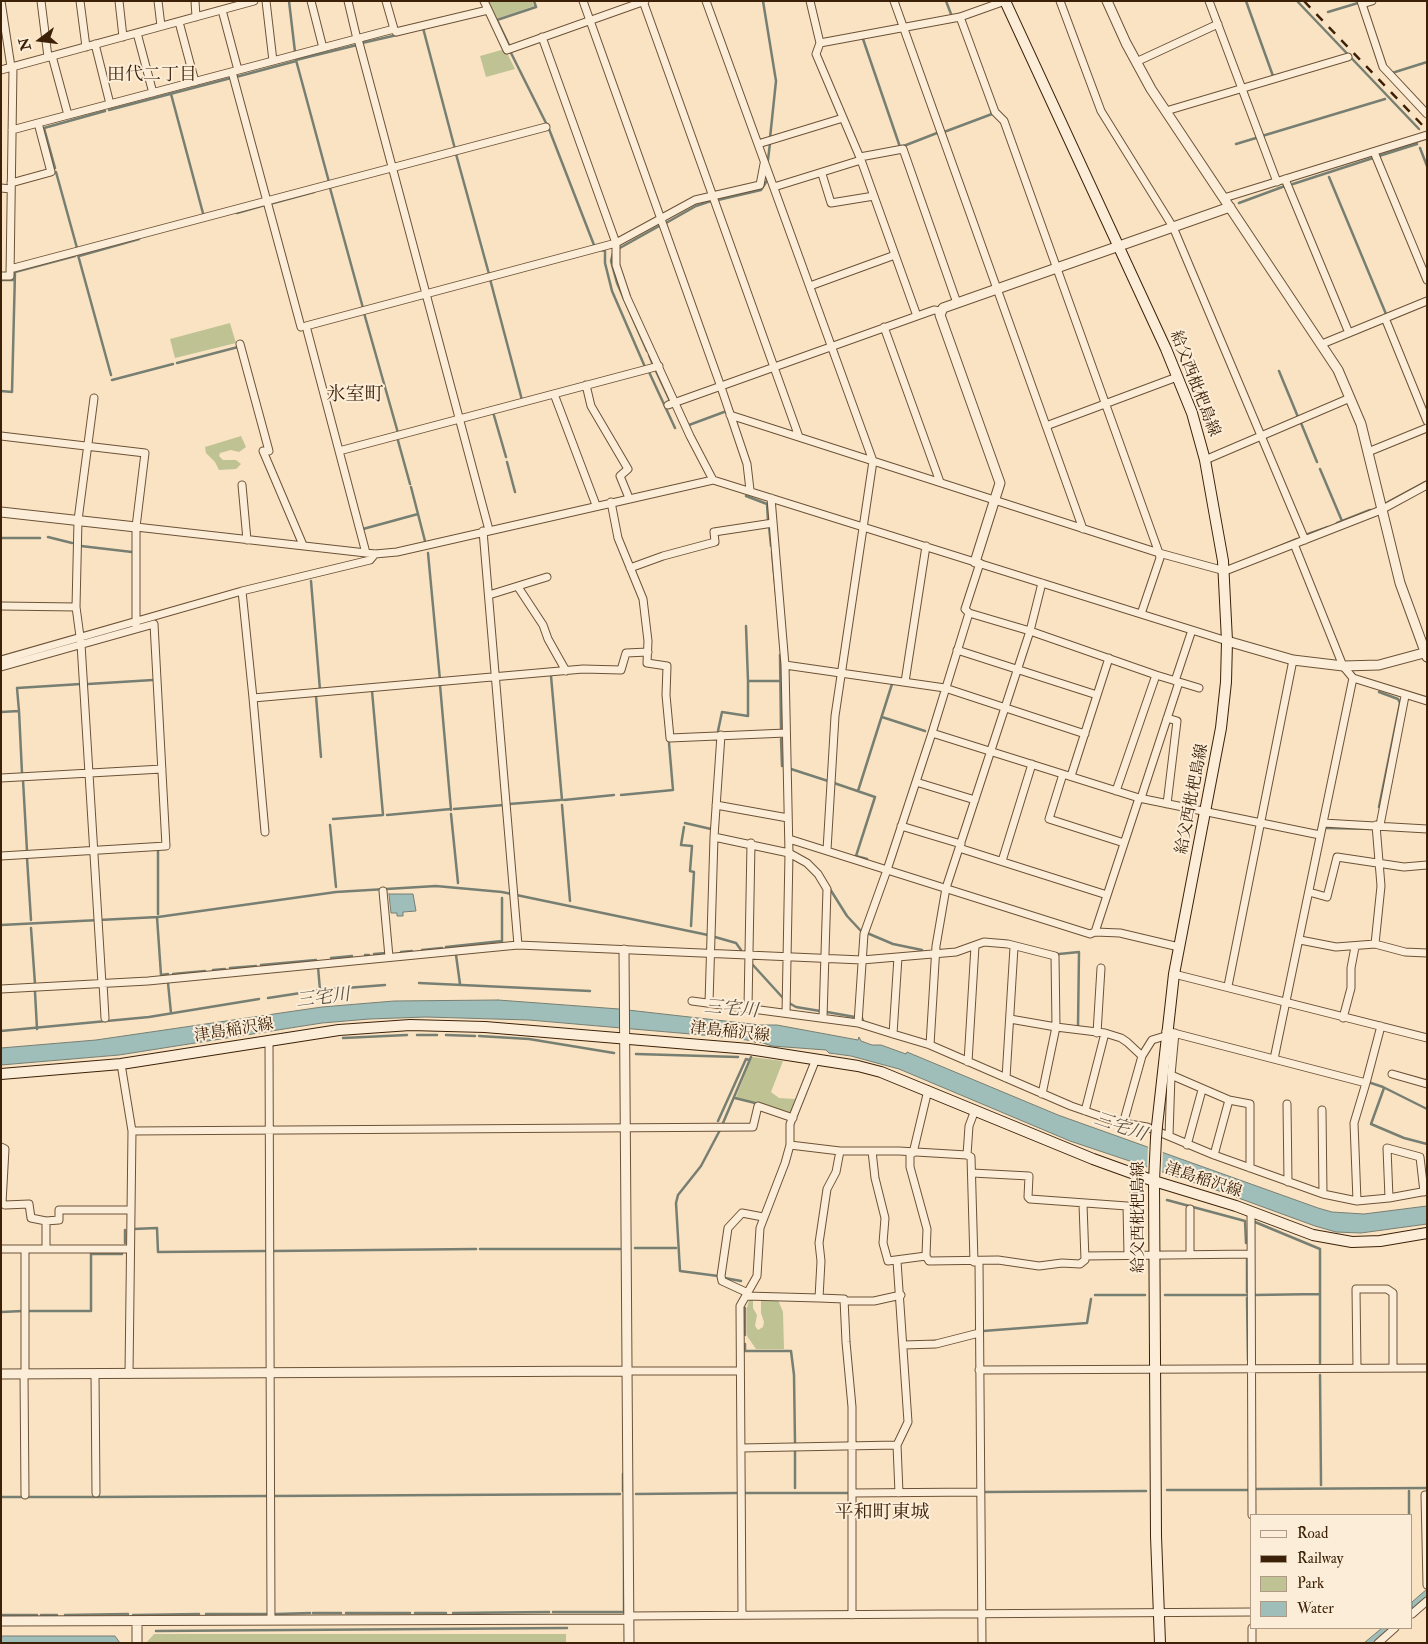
<!DOCTYPE html>
<meta charset="utf-8">
<style>
body{margin:0}
#map{position:relative;width:1428px;height:1644px;overflow:hidden;background:#fae3c3;font-family:"IM FELL Double Pica",serif}
canvas{display:block}
.frame{position:absolute;inset:0;border:2px solid #3c2108;pointer-events:none}
.legend{position:absolute;left:1250px;top:1514px;width:162px;height:115px;box-sizing:border-box;background:#fcedd8;border:1px solid #af9b85;margin:0;padding:6px 9px;list-style:none;font-size:15px;color:#3c2108}
.legend li{display:flex;align-items:center;gap:10px;height:25px}
.legend b{width:25px;border:1px solid #af9b85}
.north{position:absolute;left:15px;top:15px;width:50px;height:50px;-webkit-text-stroke:4px #fcedd8;paint-order:stroke;rotate:255deg;font-size:14px;font-weight:700;line-height:20px;text-align:center;color:#3c2108}
.north::after{content:'';display:block;margin:auto;width:18px;height:22px;background:#3c2108;clip-path:polygon(50% 0,100% 100%,50% 72%,0 100%)}
</style>
<div id="map">
<canvas width="1428" height="1644"></canvas>
<div class="frame"></div>
<ul class="legend">
<li><b style="height:6px;background:#fcedd8"></b>Road</li>
<li><b style="height:6px;background:#3c2108"></b>Railway</li>
<li><b style="height:14px;background:#bfc393"></b>Park</li>
<li><b style="height:14px;background:#9fbdb9"></b>Water</li>
</ul>
<div class="north">N</div>
</div>
<script>
const c = document.querySelector('canvas').getContext('2d');
c.lineJoin = 'round';
function fillPath(path, color) { c.fillStyle = color; c.fill(path, 'evenodd'); }
const toPath = rows => new Path2D(rows.map(r => 'M' + r).join(''));
function trace(path, color, width, dash) { c.strokeStyle = color; c.lineWidth = width; c.lineCap = dash ? 'butt' : 'round'; c.setLineDash(dash || []); c.stroke(path); }
function drawText(font, color, halo, rows, align = 'center') {
  c.font = font + ' "IM FELL Double Pica","Noto Serif JP",serif'; c.lineWidth = 4; c.setLineDash([]); c.textBaseline = 'middle'; c.strokeStyle = halo; c.fillStyle = color; for (const [text, x, y, turn = 0] of rows) {
    c.save(); c.translate(x, y); c.rotate((+turn || 0) * Math.PI / 180); c.textAlign = isNaN(turn) ? turn : align; if (halo) c.strokeText(text, 0, 0); c.fillText(text, 0, 0); c.restore();
  }
}
const green = toPath([
 [487,1,532,1,534,6,496,19],
 [505,49,515,69,486,77,480,56],
 [230,323,236,343,175,358,170,339],
 [241,436,246,447,239,452,231,450,220,453,219,456,223,460,236,460,241,464,236,469,219,470,215,462,206,453,205,447],
 [752,1057,783,1061,771,1092,779,1098,795,1099,791,1113,736,1097],
 [753,1299,753,1308,757,1315,755,1326,758,1330,763,1327,764,1322,761,1313,761,1300,778,1300,783,1312,784,1349,756,1349,747,1336,747,1308,749,1300],
 [154,1634,566,1634,566,1643,146,1643]
]);
const water = toPath([
 [389,894,413,894,416,911,403,912,403,916,397,916,397,913,391,913,389,894],
 [498,1000,619,1009,760,1025,777,1025,858,1040,859,1037,861,1041,872,1045,881,1045,906,1054,907,1052,1058,1115,1318,1208,1332,1212,1364,1214,1427,1206,1427,1224,1361,1233,1336,1232,1315,1226,1222,1192,1070,1141,899,1069,851,1056,829,1053,826,1050,772,1046,757,1041,755,1043,755,1041,714,1036,529,1020,426,1017,369,1019,322,1023,119,1055,1,1065,1,1048,96,1040,322,1007,394,1001,498,1000],
 [1427,1589,1427,1597,1412,1610,1412,1602,1427,1589],
 [1382,1628,1391,1628,1373,1643,1364,1643,1382,1628],
 [1,1636,115,1636,120,1643,1,1643,1,1636]
]);
const pier = toPath([
 [1148,1145,1163,1150,1162,1176,1147,1171]
]);
const stream = toPath([
 [289,1,295,52],
 [763,1,776,81,770,138],
 [946,1,951,14],
 [1246,1,1273,76],
 [1297,1,1419,129],
 [1328,12,1358,3],
 [423,28,455,149],
 [863,39,900,147],
 [362,43,397,35],
 [509,45,497,20,536,7,534,1],
 [511,53,549,129,594,245],
 [296,60,329,182],
 [296,60,357,45],
 [1392,73,1427,62],
 [236,77,296,61],
 [171,94,204,217],
 [109,110,231,78],
 [944,132,992,114,991,111],
 [1262,136,1385,99],
 [1236,144,1256,138],
 [901,147,937,133],
 [1420,148,1427,166],
 [456,154,489,274],
 [1379,156,1417,144],
 [768,160,770,143],
 [55,168,44,128,105,111],
 [56,172,77,248],
 [1329,177,1386,314],
 [1293,184,1373,158],
 [330,188,363,308],
 [718,200,761,190,768,179],
 [1239,203,1285,186],
 [270,204,314,192],
 [237,213,265,205],
 [666,223,696,206,711,201],
 [618,249,661,225],
 [601,250,605,251,605,263,612,291,645,367],
 [613,253,611,261,617,283,647,351],
 [78,255,111,375],
 [79,256,139,239],
 [490,279,522,400],
 [1,280,13,280],
 [364,313,398,433],
 [649,355,653,365],
 [177,363,238,347,239,349],
 [655,369,670,401],
 [1279,371,1298,417],
 [649,372,675,428],
 [112,380,173,364],
 [1,391,12,392,15,272,75,256],
 [493,412,506,457],
 [1301,423,1317,462],
 [689,425,724,412],
 [397,437,410,484],
 [507,462,515,492],
 [1320,469,1342,521],
 [411,487,425,541],
 [746,496,767,504,768,521],
 [1388,502,1427,481],
 [1337,523,1370,510],
 [769,526,771,546],
 [363,529,418,514],
 [1308,534,1328,527],
 [48,537,72,543],
 [1,538,40,538],
 [81,546,132,552],
 [1271,550,1297,539],
 [772,552,776,593],
 [428,553,440,680],
 [311,581,320,690,322,690],
 [746,626,748,681],
 [780,655,781,729],
 [551,676,562,800],
 [88,684,153,680],
 [440,685,451,810],
 [316,696,321,757],
 [19,711,17,688,81,684],
 [1,712,19,711,22,773],
 [882,717,925,731],
 [718,731,722,712,748,716,748,681,780,681],
 [781,739,782,766],
 [791,769,828,781],
 [23,780,27,851],
 [834,783,875,797,856,856,867,859],
 [858,791,892,684],
 [621,795,673,790,669,743],
 [564,800,614,795],
 [509,804,560,800],
 [562,805,570,901],
 [1379,807,1400,703,1398,699,1379,692],
 [454,809,504,805],
 [451,814,458,883],
 [387,815,451,809],
 [333,819,383,815,372,691],
 [685,823,711,829,712,826],
 [330,825,336,887],
 [684,827,681,845,692,846,690,871,694,872,691,926],
 [1326,828,1373,829],
 [27,858,31,920],
 [830,889,847,916,861,931],
 [158,914,158,850],
 [157,917,161,975,168,974],
 [1,925,158,917,336,892,436,886,502,892,708,935],
 [31,928,35,984],
 [867,933,893,944,922,950],
 [715,937,736,943,741,950],
 [446,947,502,941,502,898],
 [422,950,442,948],
 [401,952,412,951],
 [374,954,386,953],
 [1059,954,1079,952,1078,1027],
 [365,955,369,955],
 [456,955,460,984],
 [331,958,352,956],
 [752,964,783,998],
 [261,965,316,960],
 [318,967,320,990],
 [230,968,256,966],
 [213,970,225,969],
 [173,974,205,971],
 [168,983,171,1013],
 [419,983,590,991],
 [35,992,37,1029],
 [268,998,320,990,385,985],
 [789,1003,796,1007,820,1011],
 [827,1012,855,1017],
 [862,1018,863,1021],
 [1,1031,149,1017,259,999],
 [417,1035,437,1035],
 [446,1035,475,1036],
 [479,1036,529,1039,614,1053],
 [343,1038,407,1035],
 [636,1054,738,1057],
 [1371,1083,1383,1087,1427,1109],
 [1384,1088,1371,1124,1404,1138,1427,1144],
 [735,1098,755,1103],
 [718,1121,746,1059,749,1060],
 [723,1123,751,1057],
 [1167,1200,1245,1221,1246,1243],
 [1130,1205,1131,1191,1140,1194],
 [1255,1222,1320,1249,1320,1363],
 [133,1229,157,1228,158,1252,265,1251],
 [125,1230,125,1243],
 [635,1248,676,1248],
 [480,1249,620,1249],
 [273,1251,476,1249],
 [1247,1259,1247,1292],
 [718,1276,680,1271,676,1203,678,1195,701,1166,720,1130],
 [725,1278,741,1281],
 [1095,1295,1145,1295],
 [1165,1295,1246,1295],
 [1254,1295,1320,1294],
 [1247,1298,1248,1360],
 [745,1308,745,1335],
 [29,1311,91,1311,91,1254,122,1254],
 [1,1312,23,1311],
 [983,1331,1087,1323,1091,1299],
 [745,1344,745,1351,791,1351,794,1375,795,1443],
 [1320,1375,1321,1485],
 [623,1474,623,1491],
 [795,1488,795,1450],
 [1255,1489,1427,1488],
 [1167,1490,1248,1490],
 [1409,1491,1409,1515],
 [985,1492,1146,1491],
 [745,1493,848,1493],
 [636,1494,736,1493],
 [274,1496,620,1494],
 [1,1497,21,1497],
 [26,1497,95,1497],
 [97,1497,266,1496],
 [553,1612,624,1612,624,1497],
 [313,1613,341,1613],
 [346,1613,410,1613],
 [415,1613,446,1613],
 [453,1613,549,1612],
 [206,1614,266,1614],
 [276,1614,310,1613],
 [1,1615,37,1615],
 [41,1615,57,1615],
 [65,1615,128,1614],
 [133,1615,199,1614],
 [156,1631,567,1628]
]);
const minor = toPath([
 [1,1,11,67],
 [41,1,48,57],
 [80,1,86,47],
 [119,1,123,37],
 [158,1,161,26],
 [195,1,196,17],
 [266,1,273,61],
 [311,1,323,48],
 [348,1,357,39],
 [484,1,507,50,645,1],
 [583,1,721,387,747,464,750,490],
 [643,1,799,437],
 [706,1,873,461,835,716,827,850],
 [810,1,820,43,816,54,861,160,917,316],
 [894,1,1083,529],
 [1060,1,1101,111,1173,227,1305,540],
 [1209,1,1277,182],
 [1361,1,1362,4,1372,1],
 [1362,4,1383,67,1427,114],
 [222,10,238,70],
 [960,17,995,112,1004,121,1159,553,1160,558,1141,614],
 [179,22,195,82],
 [394,29,396,32,488,10],
 [137,33,153,93],
 [542,37,616,243,695,200,760,185,764,164],
 [358,39,489,530],
 [820,43,960,17,1005,1],
 [95,44,110,104],
 [52,56,68,115],
 [1136,62,1218,24],
 [1,70,254,1],
 [232,72,301,327],
 [1166,111,1348,57],
 [12,130,38,123],
 [758,144,843,118],
 [1374,152,1427,280],
 [860,157,903,149,957,303],
 [822,174,831,203,874,196],
 [1285,179,1349,333],
 [11,183,51,172,38,123,394,29,386,1],
 [774,187,861,160],
 [1,188,11,189],
 [1224,198,1427,135],
 [10,269,546,127],
 [1,276,10,276,13,67],
 [810,286,895,255],
 [1385,318,1427,421],
 [884,327,940,482],
 [240,344,269,451,263,451,303,545],
 [1322,344,1427,301],
 [586,385,591,406,628,469,620,476,629,498],
 [554,394,596,505],
 [94,398,78,520,76,607,81,644,102,984],
 [668,405,934,310,941,311],
 [730,415,1159,553,1225,571,1381,510,1427,485],
 [1046,426,1177,377],
 [1,436,145,453,136,527,136,625],
 [339,451,659,366],
 [1368,452,1427,428],
 [1205,460,1350,398],
 [242,485,247,540],
 [771,498,785,665,789,853,786,1013],
 [611,502,618,538,643,599,648,641,647,663,667,666,666,695,670,738,786,733],
 [136,527,375,554,397,552,713,480,1227,641],
 [483,531,518,945],
 [1294,544,1343,666,1353,678,1427,701],
 [366,553,306,326,616,243,616,265,627,298,690,436,713,480],
 [630,568,663,556,715,542,714,532,773,523],
 [518,587,543,625,548,639,566,671],
 [242,591,253,698,583,669,621,670,626,653,648,652],
 [489,595,547,577],
 [1,606,76,607],
 [969,613,1030,631,1156,675],
 [957,650,1097,695],
 [1,660,242,591,370,560,375,554],
 [785,665,945,688,1085,734],
 [1,667,154,624,166,846,1,856],
 [1175,681,1192,630],
 [905,682,926,546],
 [253,698,265,832],
 [932,733,1139,798,1320,835],
 [1063,774,1049,819,1124,843],
 [1071,776,1109,658],
 [1,778,162,769],
 [916,782,975,800],
 [1116,791,1156,675,1199,688],
 [1141,798,1179,682],
 [1167,804,1177,721,1167,718],
 [716,805,788,818],
 [1323,823,1427,829],
 [1380,825,1405,696],
 [901,826,961,844],
 [714,837,789,853,807,863,818,874,827,889,823,1018],
 [789,839,1090,934,1095,932,1120,933,1179,947],
 [959,848,1107,895],
 [1002,861,1032,764],
 [383,891,389,957],
 [1309,892,1327,897,1337,857,1404,867,1427,865],
 [1095,932,1139,798],
 [1300,940,1336,947,1375,944,1405,952,1427,953],
 [1375,944,1381,886,1376,825],
 [1174,974,1427,1038],
 [103,983,105,1018],
 [1228,986,1293,660],
 [1,989,148,981,518,945,862,960,956,952,984,942,1008,944,1055,956,1056,1027,1105,1033,1121,1038,1127,1042,1142,1056,1123,1124],
 [692,1001,858,1023,893,1034,930,1045,1071,1106,1117,1122,1147,1127,1214,1155,1323,1194,1357,1201,1389,1198,1427,1191],
 [709,1003,714,837,721,735],
 [748,1007,751,843],
 [1343,1018,1351,988,1351,968,1355,947],
 [1010,1019,1056,1027,1042,1094],
 [858,1023,864,934,887,870,932,733,969,613,965,609,980,563],
 [1166,1031,1366,1083,1381,1026],
 [1097,1033,1101,968],
 [1175,1033,1171,1075,1229,1100,1214,1155],
 [893,1034,898,957],
 [269,1042,271,1620],
 [930,1045,936,946,946,888,1030,631,1042,583],
 [1142,1056,1152,1040,1165,1036],
 [1274,1059,1353,678],
 [968,1062,975,946],
 [121,1064,132,1131,129,1374],
 [1392,1074,1427,1084],
 [1006,1078,1014,947],
 [1229,1100,1250,1104,1250,1168],
 [1287,1104,1288,1182],
 [1322,1110,1323,1194],
 [1085,1111,1105,1033],
 [132,1131,753,1127,758,1106,793,1118],
 [1169,1136,1171,1075],
 [790,1145,840,1151,899,1151,967,1155,971,1157,974,1262],
 [1187,1145,1202,1090],
 [1,1147,5,1149,2,1203,5,1205,29,1204,31,1218,46,1221],
 [840,1151,836,1172,827,1189,819,1243,821,1261,819,1298,844,1299,846,1342,852,1407,852,1615],
 [872,1151,875,1178,885,1218,883,1243,888,1261,926,1256,929,1261,998,1260,1039,1266,1062,1263,1080,1264,1085,1260,1083,1204],
 [910,1153,910,1167,927,1229,926,1256],
 [913,1153,928,1090],
 [967,1155,969,1126,975,1110],
 [972,1173,1029,1176,1028,1197,1030,1199,1127,1206,1128,1255],
 [1389,1198,1387,1148,1420,1157,1424,1192],
 [1357,1201,1354,1123,1366,1083],
 [1251,1212,1252,1515],
 [1,1249,130,1249],
 [25,1249,25,1374],
 [46,1249,46,1221,59,1220,59,1210,131,1210],
 [1190,1254,1190,1209],
 [1085,1256,1251,1254],
 [979,1261,982,1643],
 [748,1293,722,1281,721,1276,728,1228,742,1213,763,1217],
 [746,1296,819,1298],
 [844,1301,874,1301,901,1295],
 [904,1345,936,1344,979,1333],
 [1357,1368,1356,1289,1387,1289,1393,1293,1393,1368],
 [979,1370,1427,1368],
 [627,1371,740,1371],
 [24,1374,25,1495],
 [95,1374,96,1493],
 [897,1445,899,1493],
 [741,1448,897,1445,908,1422,897,1261],
 [852,1493,980,1492],
 [1427,1495,1425,1495,1427,1585],
 [1412,1614,1427,1601],
 [742,1615,740,1306,757,1276,760,1228,785,1163,790,1145,790,1124,816,1059],
 [629,1616,1252,1612],
 [1252,1628,1252,1643],
 [1378,1643,1395,1628]
]);
const tertiary = toPath([
 [1107,1,1126,43,1151,89,1338,370,1361,424,1400,583,1427,657],
 [1,512,136,527],
 [975,562,1000,483,940,315,943,308,1230,207],
 [1227,641,1293,660,1343,666,1379,665,1427,652],
 [624,950,629,1643],
 [1,1374,627,1371],
 [1,1621,629,1619],
 [137,1621,137,1643]
]);
const secondary = toPath([
 [1005,1,1166,349,1192,413,1205,460,1223,561,1227,641,1226,682,1221,728,1174,974,1157,1126],
 [1,1074,121,1064,339,1030,410,1025,485,1027,749,1049,858,1066,881,1072,1093,1159,1154,1181,1236,1206,1313,1235,1352,1242,1380,1241,1427,1233],
 [1156,1138,1154,1181,1156,1536,1160,1643]
]);
const rail = toPath([
 [1304,1,1427,130]
]);
const secondaryBridge = toPath([
 [1156,1138,1157,1126]
]);
const streetNames = [
 ["給父西枇杷島線",1194,384,69],
 ["給父西枇杷島線",1193,799,-79],
 ["津島稲沢線",234,1031,-9],
 ["津島稲沢線",730,1033,6],
 ["津島稲沢線",1203,1181,18],
 ["給父西枇杷島線",1140,1217,-90]
];
const neighbourhoodNames = [
 ["田代二丁目",152,76]
];
const waterNames = [
 ["三宅川",323,999,-7],
 ["三宅川",731,1010,5],
 ["三宅川",1120,1128,19]
];
const quarterNames = [
 ["氷室町",355,396],
 ["平和町東城",882,1514]
];
fillPath(green, '#bfc393');
fillPath(water, '#9fbdb9');
trace(water, '#777f72', 1);
fillPath(pier, '#fae3c3');
trace(stream, '#777f72', 2.5);
trace(minor, '#6c5237', 9);
trace(tertiary, '#6c5237', 11);
trace(secondary, '#3c2108', 12);
trace(minor, '#fcedd8', 7);
trace(tertiary, '#fcedd8', 9);
trace(secondary, '#fcedd8', 10);
trace(rail, '#3c2108', 2.5, [9, 9]);
trace(secondaryBridge, '#3c2108', 12, []);
trace(secondaryBridge, '#fcedd8', 10);
drawText('16px', '#3c2108', '#fcedd8', streetNames);
drawText('18px', '#3c2108', '#fcedd8', neighbourhoodNames);
drawText('italic 18px', '#5a503d', '#fcedd8', waterNames);
drawText('19px', '#3c2108', '#fcedd8', quarterNames);
</script>
